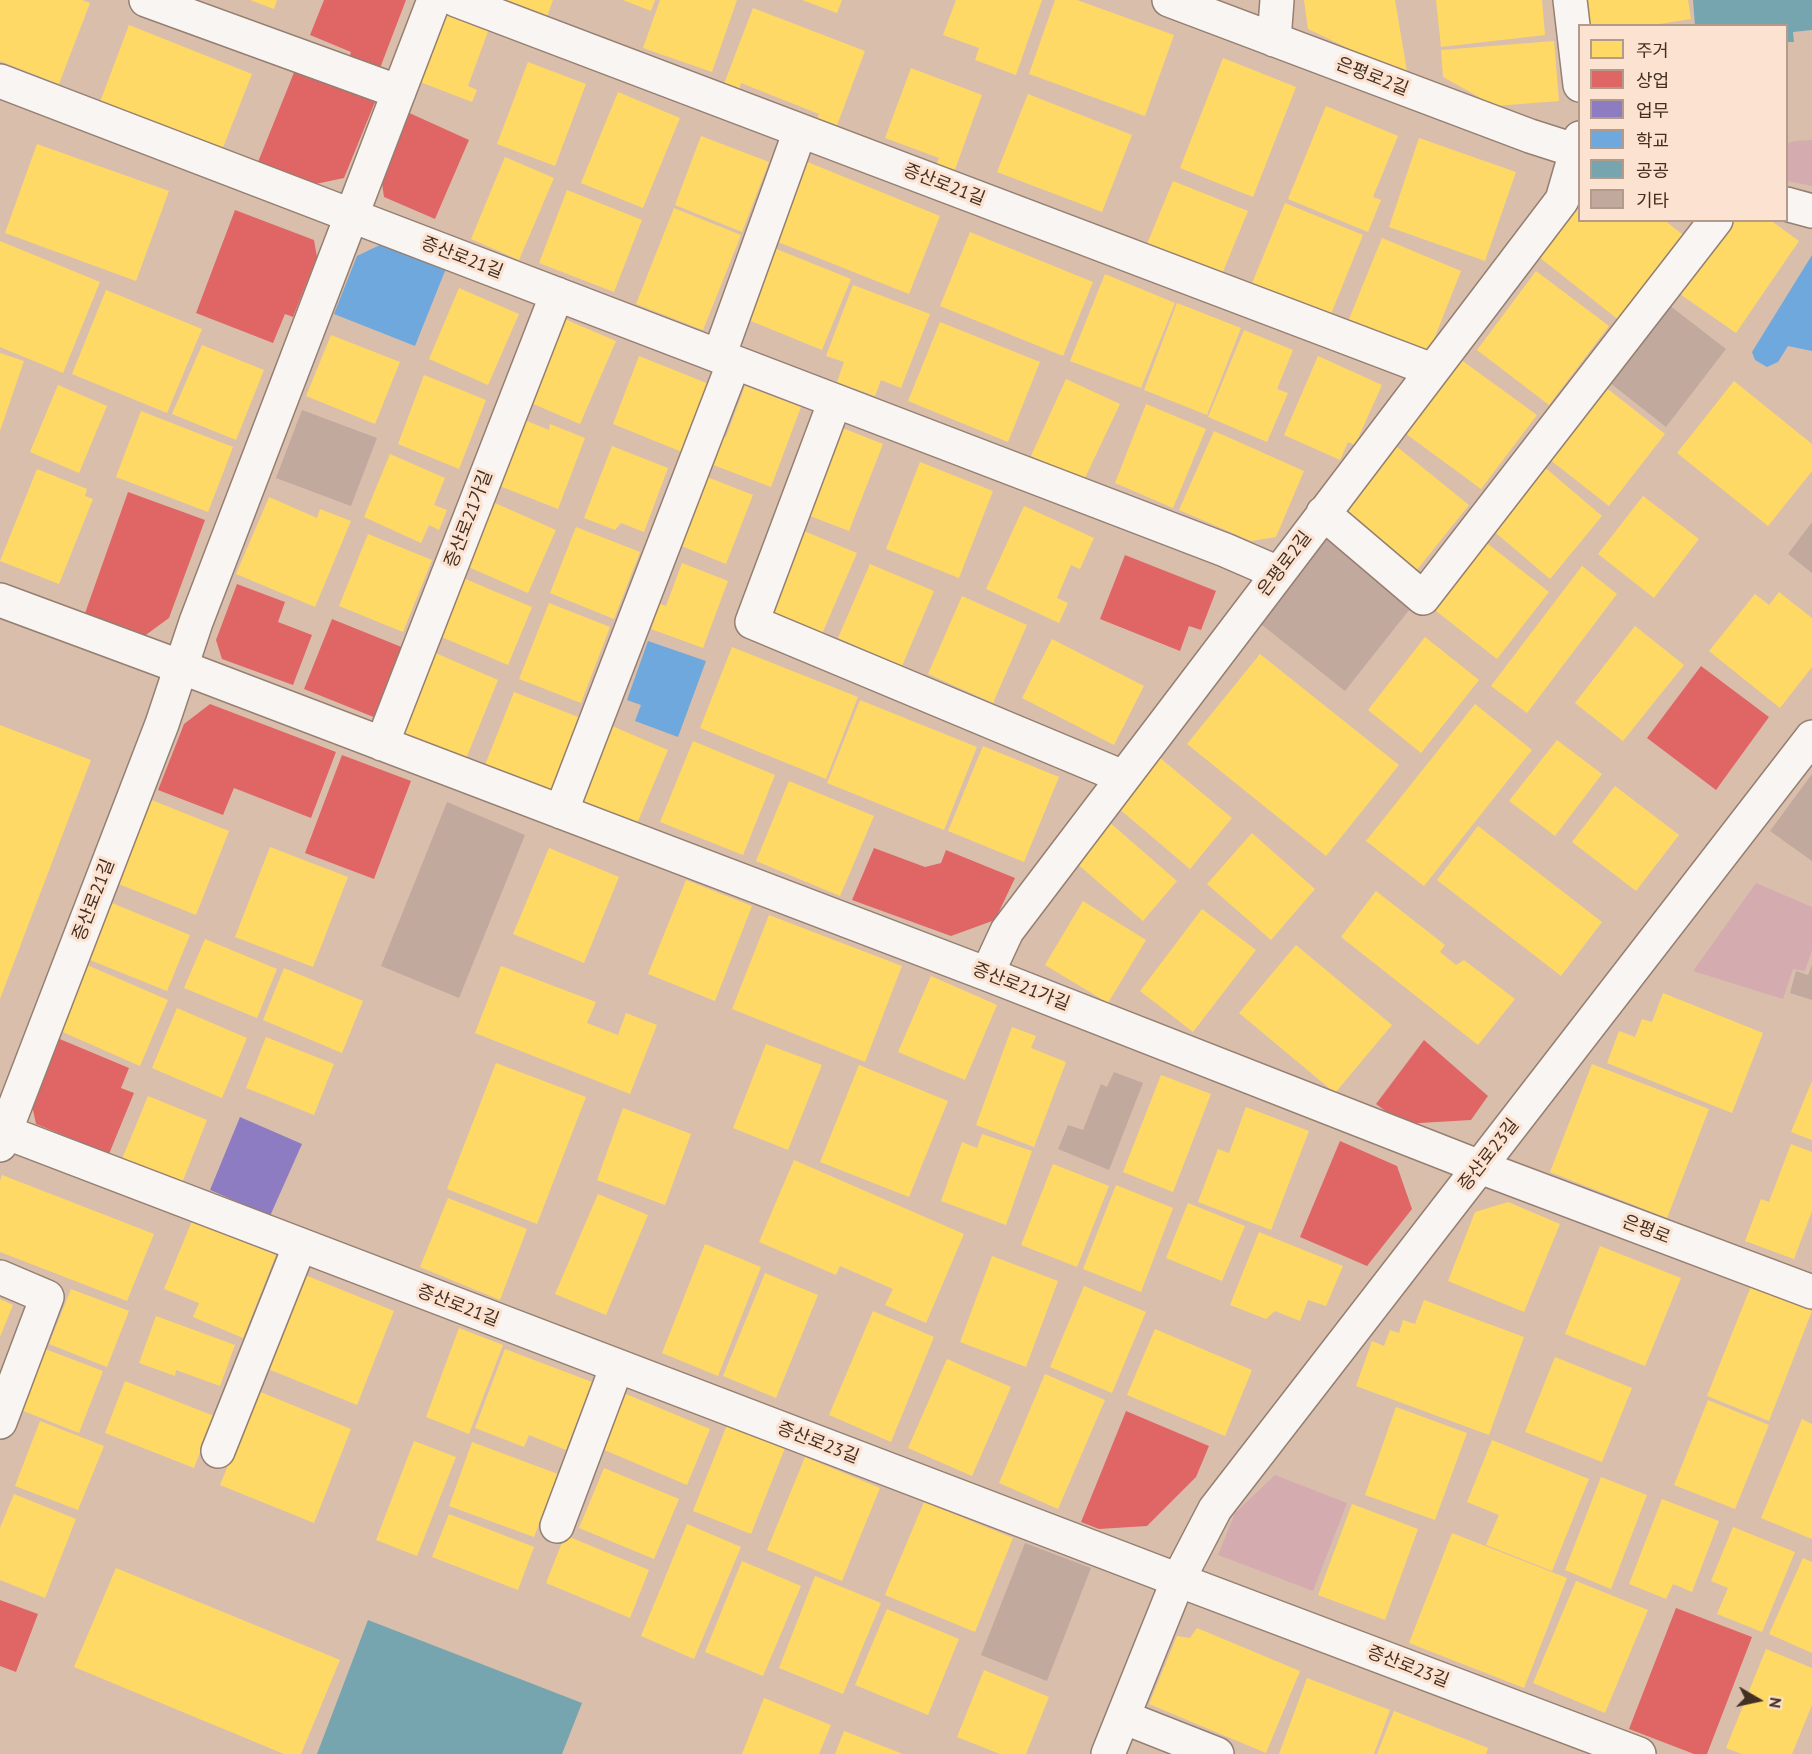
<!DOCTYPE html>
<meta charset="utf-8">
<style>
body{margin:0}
#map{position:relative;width:1812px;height:1754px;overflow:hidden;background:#dabeac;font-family:"PT Sans","Noto Sans KR",sans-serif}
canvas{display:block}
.legend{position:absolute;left:1578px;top:24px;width:210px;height:198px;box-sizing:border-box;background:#fce2d0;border:2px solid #b29b8a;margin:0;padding:8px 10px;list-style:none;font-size:18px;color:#443022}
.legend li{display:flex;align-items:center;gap:12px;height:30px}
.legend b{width:30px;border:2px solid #b29b8a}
.north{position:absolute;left:1728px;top:1670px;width:60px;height:60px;-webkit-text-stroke:4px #fce2d0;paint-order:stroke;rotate:99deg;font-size:16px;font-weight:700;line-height:24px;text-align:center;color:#443022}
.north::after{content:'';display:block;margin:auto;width:21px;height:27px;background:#443022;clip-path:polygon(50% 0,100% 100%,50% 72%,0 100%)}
</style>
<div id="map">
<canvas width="1812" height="1754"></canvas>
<ul class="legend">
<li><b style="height:16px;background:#ffd966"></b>주거</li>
<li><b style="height:16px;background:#e06666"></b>상업</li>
<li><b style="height:16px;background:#8e7cc3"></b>업무</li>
<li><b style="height:16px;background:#6fa8dc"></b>학교</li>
<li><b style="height:16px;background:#76a5af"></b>공공</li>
<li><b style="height:16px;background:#c1a99e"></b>기타</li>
</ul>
<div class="north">N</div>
</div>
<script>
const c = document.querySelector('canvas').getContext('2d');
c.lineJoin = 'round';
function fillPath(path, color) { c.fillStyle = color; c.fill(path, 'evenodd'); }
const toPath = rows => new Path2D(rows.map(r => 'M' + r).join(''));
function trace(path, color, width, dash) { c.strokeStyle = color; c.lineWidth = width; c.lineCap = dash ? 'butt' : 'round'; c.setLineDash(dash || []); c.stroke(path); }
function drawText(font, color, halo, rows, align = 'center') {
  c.font = font + ' "PT Sans","Noto Sans KR",sans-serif'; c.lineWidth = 6; c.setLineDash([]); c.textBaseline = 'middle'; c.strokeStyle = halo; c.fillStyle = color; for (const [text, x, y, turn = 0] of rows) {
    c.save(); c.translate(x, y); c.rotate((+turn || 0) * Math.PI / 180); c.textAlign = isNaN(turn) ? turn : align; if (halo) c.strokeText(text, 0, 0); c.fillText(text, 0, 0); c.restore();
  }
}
const green = toPath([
 [1812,140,1812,186,1787,181,1787,144,1794,141],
 [1756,883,1812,907,1812,950,1805,971,1793,969,1783,999,1693,971],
 [1275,1475,1347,1503,1313,1591,1218,1555,1235,1513]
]);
const homes = toPath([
 [0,0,82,0,90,3,59,84,0,61],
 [250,0,277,0,274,9],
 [494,0,553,0,546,19],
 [623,0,655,0,651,11],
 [660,0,737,0,712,72,643,48],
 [802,0,842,0,837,13],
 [956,0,1042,0,1016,75,975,60,979,48,943,35],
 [1055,0,1077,0,1174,35,1145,116,1029,74],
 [1304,0,1395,0,1408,77,1308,29],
 [1436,0,1542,0,1545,35,1441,47],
 [1576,0,1688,0,1691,19,1646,26,1580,26],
 [442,7,490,26,468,86,477,90,472,102,415,80],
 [753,8,865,51,833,136,813,128,819,114,741,83,739,90,724,84],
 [129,25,252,74,222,150,100,102],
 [1554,41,1559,101,1495,106,1443,77,1441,50],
 [1223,58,1296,87,1253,197,1180,168],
 [528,62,586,84,555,166,497,144],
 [911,68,982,95,953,175,935,168,939,158,885,138],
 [618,92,680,118,643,208,581,183],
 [1028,94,1132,135,1102,212,997,172],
 [1326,106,1398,136,1373,197,1381,200,1368,232,1288,199],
 [701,136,769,162,742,232,675,205],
 [1419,138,1516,172,1485,261,1389,227],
 [37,144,169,191,136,281,5,233],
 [505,157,554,178,519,260,471,239],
 [805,161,940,216,909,294,773,240],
 [1173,181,1248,211,1222,274,1147,244],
 [567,190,642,220,614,292,539,263],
 [1285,203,1363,235,1329,319,1251,286],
 [1580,205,1580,220,1664,220,1686,237,1620,321,1539,257],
 [674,208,741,235,703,330,636,304],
 [1728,220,1770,220,1799,241,1736,333,1677,292],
 [970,232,1093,282,1063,356,940,306],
 [1382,238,1461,271,1427,357,1347,324],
 [0,241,100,282,63,373,0,347],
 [769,246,851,279,822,350,741,317],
 [1536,271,1609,326,1549,405,1477,350],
 [1105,274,1175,303,1141,388,1070,361],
 [853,285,930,314,901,388,881,380,875,396,837,382,844,362,826,356],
 [459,288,519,314,488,385,429,359],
 [106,290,202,329,167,413,72,374],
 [1177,303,1241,328,1207,415,1144,390],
 [560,317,616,341,580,424,524,400],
 [940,322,1040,362,1008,442,908,401],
 [1244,330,1293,350,1277,389,1288,393,1267,442,1208,417],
 [331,335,400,362,375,424,306,396],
 [202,345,264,370,236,440,172,414],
 [0,353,24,361,0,431],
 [1453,354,1537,415,1481,489,1398,428],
 [639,356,709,384,682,452,613,424],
 [1318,356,1382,385,1355,445,1348,442,1340,460,1284,435],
 [424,375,486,400,459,469,398,444],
 [1066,379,1120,404,1084,480,1031,456],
 [1734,381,1812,444,1812,471,1768,526,1677,453],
 [58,385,107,406,79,473,30,452],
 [745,386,801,407,771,487,708,463,719,434,726,437],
 [1604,386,1665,434,1609,506,1549,459],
 [1146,404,1206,429,1173,508,1115,483],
 [141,411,233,447,208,512,116,477],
 [522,419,549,430,550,424,585,438,558,509,497,485],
 [840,427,883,444,849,531,805,514],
 [1214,431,1304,471,1276,537,1251,541,1179,510],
 [612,446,668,468,644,532,621,523,615,530,584,518],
 [1396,446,1469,505,1416,571,1343,512],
 [390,454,445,478,434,505,447,510,439,530,429,525,421,543,364,517],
 [920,462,993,491,959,578,886,549],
 [1542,465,1602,516,1550,579,1490,528],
 [37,469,87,489,85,496,93,499,59,584,0,561],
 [702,475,753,495,726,564,674,543],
 [1643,496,1699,539,1654,598,1598,554],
 [269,497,317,518,320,509,351,521,315,607,236,574],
 [495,503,556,530,528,593,466,566],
 [1024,506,1094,538,1080,569,1071,565,1057,598,1068,603,1059,623,986,589],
 [576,527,640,552,614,619,550,593],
 [799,529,857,553,822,634,765,609],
 [368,534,432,560,403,632,339,606],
 [1483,540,1549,592,1497,659,1431,607],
 [682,563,728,581,703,648,651,629,660,604,666,606],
 [870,564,934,591,902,666,838,638],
 [1582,566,1617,594,1527,713,1491,686],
 [463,578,532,607,508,665,439,636],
 [1779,592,1812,618,1812,667,1780,708,1709,651,1755,594,1769,605],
 [962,596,1027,625,993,703,928,674],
 [549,603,610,627,581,703,519,679],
 [1635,626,1684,665,1623,741,1575,703],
 [1425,637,1479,680,1421,753,1368,710],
 [1052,639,1144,686,1114,745,1022,698],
 [732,647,858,697,826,779,700,728],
 [433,652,498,680,465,761,399,733],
 [1260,654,1399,765,1326,856,1187,744],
 [514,692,581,718,550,796,483,770],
 [860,700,977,747,944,830,827,783],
 [1475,704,1532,750,1424,886,1366,841],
 [0,725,91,760,0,999],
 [612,726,668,750,636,826,580,802],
 [1557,740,1602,774,1555,836,1509,801],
 [693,741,775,775,743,855,660,822],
 [983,746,1059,777,1024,862,948,831],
 [1159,757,1232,818,1190,869,1117,807],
 [789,781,874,816,840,896,756,861],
 [1615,786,1679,835,1636,891,1572,842],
 [149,799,229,831,196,915,116,883],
 [1108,821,1177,881,1143,921,1074,861],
 [1478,826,1602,922,1561,976,1437,880],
 [1252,833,1315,889,1271,940,1207,884],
 [270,847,348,877,313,967,235,937],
 [549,848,619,877,584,963,513,934],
 [686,880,752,906,715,1001,648,974],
 [1376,891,1445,945,1440,952,1456,965,1464,960,1515,999,1478,1045,1341,937],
 [1083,901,1146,940,1108,1003,1045,965],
 [112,903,190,935,167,991,90,960],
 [1202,909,1256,950,1193,1032,1140,991],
 [769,915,902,966,865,1062,732,1009],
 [205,939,277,969,257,1018,184,988],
 [1296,945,1392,1025,1335,1093,1239,1013],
 [87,965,168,1000,140,1066,58,1030],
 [501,966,596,1002,587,1023,618,1035,626,1013,657,1025,630,1094,475,1033],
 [284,968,363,1001,342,1053,263,1020],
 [931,976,997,1005,965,1080,898,1052],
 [1663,993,1763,1033,1732,1113,1607,1063,1619,1031,1635,1037,1642,1019,1652,1022],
 [177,1008,247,1038,222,1098,152,1068],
 [1012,1027,1036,1036,1031,1048,1066,1062,1034,1147,976,1125],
 [266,1037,334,1064,314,1115,246,1088],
 [766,1044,822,1065,788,1150,733,1128],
 [496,1063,586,1097,537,1224,447,1189],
 [1592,1064,1709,1109,1667,1218,1550,1172],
 [859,1065,948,1101,909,1197,820,1162],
 [1161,1075,1211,1094,1173,1192,1123,1172],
 [1812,1081,1812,1140,1791,1132],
 [148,1096,207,1120,182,1183,122,1159],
 [1246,1107,1309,1131,1271,1230,1198,1202,1218,1149,1229,1153],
 [623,1108,691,1134,665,1205,597,1180],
 [982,1134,1032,1151,1006,1225,941,1201,962,1142,977,1148],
 [1791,1144,1812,1152,1812,1211,1794,1259,1745,1241,1761,1199,1769,1202],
 [794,1160,964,1234,926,1323,885,1305,893,1289,840,1266,836,1275,759,1242],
 [1053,1164,1109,1186,1077,1267,1021,1245],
 [2,1175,154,1234,127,1301,0,1252,0,1181],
 [1116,1185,1173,1208,1141,1292,1083,1269],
 [598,1194,648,1215,606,1315,555,1294],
 [448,1198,527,1229,500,1300,420,1267],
 [1508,1202,1560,1224,1524,1312,1448,1281,1475,1212],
 [1188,1203,1245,1226,1222,1281,1166,1258],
 [192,1221,276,1255,243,1338,193,1317,199,1303,164,1289],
 [1259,1232,1343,1266,1326,1306,1308,1300,1300,1321,1275,1311,1266,1319,1230,1305],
 [705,1244,761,1267,718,1376,662,1353],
 [1600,1246,1681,1278,1645,1366,1565,1334],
 [992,1256,1058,1281,1026,1367,960,1342],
 [300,1273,394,1311,357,1405,263,1367],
 [765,1273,818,1295,776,1398,723,1376],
 [1084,1286,1146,1312,1112,1393,1050,1367],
 [1751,1286,1812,1311,1769,1421,1707,1396],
 [71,1289,129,1311,107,1367,49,1344],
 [0,1299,13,1305,0,1337],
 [1424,1300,1524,1337,1489,1435,1356,1386,1372,1341,1384,1346,1390,1330,1399,1333,1403,1320,1415,1324],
 [873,1311,934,1337,891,1442,829,1415],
 [156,1316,235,1345,220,1386,176,1370,175,1376,139,1363],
 [459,1328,503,1345,469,1434,426,1417],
 [1155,1329,1252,1370,1225,1436,1127,1395],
 [45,1349,103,1371,79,1433,21,1410],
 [505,1349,592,1382,566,1450,529,1435,524,1447,475,1428],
 [1555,1357,1632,1388,1602,1462,1525,1432],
 [947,1359,1011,1387,972,1476,908,1448],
 [1045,1374,1105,1400,1058,1509,999,1483],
 [125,1381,214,1416,194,1468,105,1433],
 [258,1391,351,1429,314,1523,220,1485],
 [626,1394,710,1429,687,1485,602,1449],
 [1708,1400,1769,1425,1735,1509,1674,1485],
 [1396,1407,1467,1433,1435,1520,1365,1495],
 [1802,1419,1812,1424,1812,1539,1761,1518],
 [40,1421,104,1446,78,1510,15,1486],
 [727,1425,785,1448,751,1534,693,1511],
 [1492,1440,1589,1479,1552,1571,1486,1545,1499,1515,1467,1502],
 [414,1441,456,1457,417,1556,376,1540],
 [472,1442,558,1474,534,1537,449,1506],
 [805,1457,880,1488,842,1581,767,1550],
 [604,1468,679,1499,654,1559,579,1528],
 [1601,1477,1647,1495,1611,1589,1565,1570],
 [14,1494,76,1519,45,1598,0,1580,0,1528],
 [1662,1499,1719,1521,1692,1592,1673,1584,1666,1599,1629,1584],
 [924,1502,1013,1538,975,1632,885,1595],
 [1352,1504,1418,1529,1385,1620,1318,1595],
 [449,1514,534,1547,518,1590,432,1557],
 [687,1524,741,1547,694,1659,641,1636],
 [1733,1527,1795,1552,1762,1632,1717,1614,1728,1588,1711,1581],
 [1452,1533,1567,1578,1524,1688,1409,1643],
 [565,1535,649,1570,630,1618,546,1583],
 [1803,1558,1812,1562,1812,1653,1769,1634],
 [742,1561,801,1586,763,1676,705,1652],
 [116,1568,340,1660,301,1754,284,1754,74,1667],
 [815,1576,881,1603,843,1694,779,1668],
 [1576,1581,1648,1610,1605,1713,1533,1683],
 [887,1609,959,1639,928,1715,855,1685],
 [1197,1628,1300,1671,1266,1753,1149,1704,1177,1636,1190,1638],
 [1766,1649,1812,1668,1812,1705,1792,1754,1742,1754,1726,1748],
 [984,1670,1049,1697,1026,1754,1000,1754,957,1737],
 [1307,1678,1390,1710,1374,1754,1279,1754],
 [764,1698,831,1725,819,1754,742,1754],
 [1394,1711,1488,1748,1486,1754,1377,1754],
 [844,1731,903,1754,835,1754]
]);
const shops = toPath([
 [324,0,406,0,377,76,347,64,351,52,310,35],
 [295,70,375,102,344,178,306,186,256,167],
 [405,111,469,140,435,219,384,197,380,170],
 [235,210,314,240,317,257,293,317,285,314,273,343,196,313],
 [128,492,205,520,169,618,143,637,84,616],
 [1125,555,1216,591,1201,630,1189,626,1180,651,1100,619],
 [237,584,285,602,278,622,312,635,293,685,222,659,216,640],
 [332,619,404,648,376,718,304,689],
 [1701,666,1769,717,1716,790,1647,738],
 [210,704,336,752,311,818,234,788,223,815,158,790,184,724],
 [342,755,411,781,374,879,305,853],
 [874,848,925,867,941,863,946,850,1015,878,995,920,951,936,852,900],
 [55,1037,129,1068,121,1088,134,1093,109,1154,36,1124,30,1096],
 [1424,1040,1488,1096,1471,1120,1403,1124,1376,1104],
 [1340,1141,1397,1166,1412,1209,1367,1266,1300,1237],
 [1126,1411,1209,1446,1196,1477,1147,1526,1099,1529,1081,1522],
 [0,1600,38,1614,16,1672,0,1666],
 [1676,1608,1752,1637,1707,1754,1694,1754,1629,1729]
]);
const offices = toPath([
 [240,1117,302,1144,270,1216,210,1190]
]);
const schools = toPath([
 [386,242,447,266,415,346,334,314,357,256],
 [1812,255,1812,351,1788,346,1778,362,1767,367,1755,360,1752,352],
 [648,641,706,661,678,737,635,721,641,705,627,700]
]);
const public = toPath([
 [1693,0,1812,0,1812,30,1793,32,1794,42,1786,42,1786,26,1695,26],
 [368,1620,582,1703,562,1754,317,1754]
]);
const building = toPath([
 [1665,302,1726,349,1666,427,1605,379],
 [302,410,377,438,351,506,276,478],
 [1812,522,1812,573,1788,554],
 [1325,536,1413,605,1345,691,1257,621],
 [1812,774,1812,861,1770,831],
 [447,802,525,835,459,998,381,966],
 [1812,965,1812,1000,1790,993,1796,971,1808,975],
 [1114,1072,1143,1083,1109,1170,1058,1149,1068,1125,1083,1130,1101,1084,1107,1087],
 [1025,1543,1091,1568,1047,1681,981,1655]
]);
const minor = toPath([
 [146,0,399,92],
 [456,0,1432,370],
 [1169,0,1530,136,1580,152],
 [1570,0,1580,85],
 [1274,40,1277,0],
 [0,81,1225,550,1278,573],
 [1786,204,1812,211],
 [719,356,800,131],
 [835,401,752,622,1123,777],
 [1323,513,1423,598,1716,220],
 [0,600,181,667,987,974,1480,1167,1812,1292],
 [382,744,557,294],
 [561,812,734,362],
 [987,974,1007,931,1562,200,1580,138],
 [0,1130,1178,1580,1639,1754],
 [0,1145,162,724,196,622,434,0],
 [0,1277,47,1297,0,1422],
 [218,1451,300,1245],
 [557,1526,617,1366],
 [1123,1717,1217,1754],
 [1108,1754,1178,1580,1215,1509,1812,737]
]);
const streetNames = [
 ["은평로2길",1372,77,21],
 ["증산로21길",944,185,21],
 ["증산로21길",462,258,21],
 ["증산로21가길",469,519,-69],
 ["은평로2길",1285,564,-53],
 ["증산로21길",94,900,-69],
 ["증산로21가길",1021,987,21],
 ["증산로23길",1489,1155,-52],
 ["은평로",1646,1230,21],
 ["증산로21길",458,1306,21],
 ["증산로23길",818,1443,21],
 ["증산로23길",1408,1667,21]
];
fillPath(green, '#d4abae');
fillPath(homes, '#ffd966');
fillPath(shops, '#e06666');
fillPath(offices, '#8e7cc3');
fillPath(schools, '#6fa8dc');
fillPath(public, '#76a5af');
fillPath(building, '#c1a99e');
trace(minor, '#947f71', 36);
trace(minor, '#f9f5f3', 33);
drawText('18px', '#443022', '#fce2d0', streetNames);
</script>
